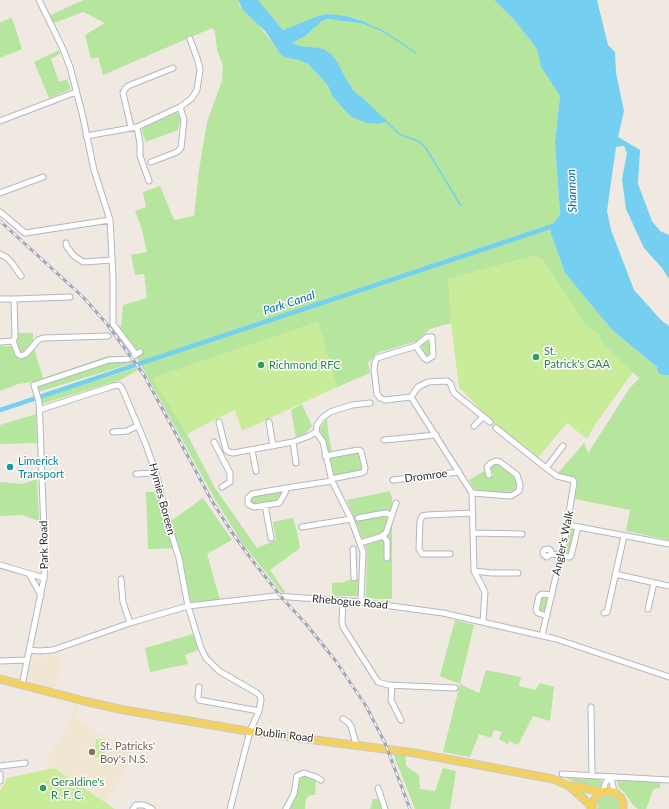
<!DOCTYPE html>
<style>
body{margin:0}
canvas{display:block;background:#efe9e1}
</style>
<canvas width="669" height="809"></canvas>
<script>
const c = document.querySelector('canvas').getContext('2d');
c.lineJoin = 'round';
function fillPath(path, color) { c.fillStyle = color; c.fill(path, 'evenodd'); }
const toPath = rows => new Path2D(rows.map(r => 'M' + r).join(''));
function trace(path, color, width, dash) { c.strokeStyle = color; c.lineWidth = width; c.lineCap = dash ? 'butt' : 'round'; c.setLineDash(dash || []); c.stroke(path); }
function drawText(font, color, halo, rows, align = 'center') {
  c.font = font + ' Lato,sans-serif'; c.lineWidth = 3; c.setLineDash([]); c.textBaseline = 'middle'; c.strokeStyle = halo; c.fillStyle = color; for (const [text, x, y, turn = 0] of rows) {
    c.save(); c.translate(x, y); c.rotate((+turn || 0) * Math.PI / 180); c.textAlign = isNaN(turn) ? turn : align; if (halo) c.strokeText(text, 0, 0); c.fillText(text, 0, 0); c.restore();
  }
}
const education = toPath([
 [49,655,63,656,55,688,32,681,28,676,32,661,35,658],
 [74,705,78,705,76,719,85,722,95,732,110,738,135,745,131,759,106,803,54,768,46,761,70,723]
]);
const green = toPath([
 [83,0,238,0,240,6,257,23,277,49,287,58,303,61,311,67,328,86,330,93,337,102,348,114,366,123,377,124,387,122,365,100,354,91,346,79,338,63,324,49,300,46,292,43,305,36,322,21,328,19,365,24,357,19,347,16,327,14,318,16,283,30,258,0,494,0,516,22,537,49,541,67,560,96,555,142,560,214,551,227,551,234,565,273,612,330,657,367,662,375,669,375,669,540,626,531,630,510,575,499,577,478,558,473,584,443,588,453,629,389,639,378,601,342,599,335,586,326,543,260,533,256,449,279,451,323,430,329,417,341,377,353,368,363,370,373,337,387,318,322,153,378,187,434,215,488,257,548,276,540,273,522,293,518,297,532,300,548,270,570,285,592,282,593,243,544,216,501,137,358,138,355,116,325,121,326,123,305,147,298,144,274,135,275,131,255,147,252,141,226,135,211,146,207,143,192,160,186,174,220,194,216,199,170,207,122,222,81,223,66,217,50,215,31,212,28,103,75,98,57,91,59,85,35,105,23,83,12,54,23,49,16],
 [12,18,22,49,0,58,0,22],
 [59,50,60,54,51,59,59,82,67,79,71,89,49,98,34,62],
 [176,113,179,114,180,122,178,130,146,142,142,132,143,128],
 [18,333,33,333,33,341,22,353,20,353,17,347],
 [425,341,430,343,431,355,427,357,425,357,421,345],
 [0,346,11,346,15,354,19,360,34,348,43,378,108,356,127,356,133,363,38,392,34,382,18,384,0,391],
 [136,368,138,370,120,380,41,404,40,398],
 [302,404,312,426,305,434,296,438,291,410],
 [36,414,37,443,0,444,0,425],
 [327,419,329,438,332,451,329,452,327,448,326,441,319,429],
 [356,452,360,453,362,471,335,476,333,474,329,459,330,457],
 [494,464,499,464,517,479,519,485,517,490,512,493,480,491,475,490,469,480,484,471,490,477,494,475,490,468],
 [37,479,39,521,22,515,0,516,0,482,23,484],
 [390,491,392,499,392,599,376,599,366,597,367,550,347,500],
 [146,492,163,492,172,520,203,498,232,540,207,554,220,600,191,602,179,548,148,549],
 [280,492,282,494,278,501,253,505,250,503,251,497],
 [571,529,573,529,574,531,569,555,565,554],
 [359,579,358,596,332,596,332,583,345,582,348,580],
 [546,597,548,598,545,610,544,612,541,612,540,611,542,598],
 [455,620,474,625,460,684,479,693,486,670,521,677,519,686,535,690,540,683,554,687,550,721,533,716,518,745,509,741,508,744,499,739,502,732,494,730,491,738,479,734,470,757,443,752,460,684,440,676],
 [193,634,198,650,185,655,188,664,150,672,145,648],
 [392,751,405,753,406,766,419,775,420,789,435,791,443,768,456,771,450,809,415,809],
 [303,775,316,779,315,795,310,795,306,799,305,809,290,809,294,799,300,778],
 [566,778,598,779,602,781,602,785,600,787,584,786],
 [617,781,659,782,661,787,653,790,646,809,638,809,633,805,624,792,619,788],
 [607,795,614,797,617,800,618,803,619,809,597,809,598,802,600,799],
 [373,799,378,799,382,809,370,809]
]);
const pitch = toPath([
 [533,256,543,260,586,325,599,335,601,342,633,372,595,425,587,439,567,423,538,458,492,422,459,387,451,323,448,279],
 [318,322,337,387,242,431,235,410,224,415,187,434,152,378],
 [96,739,106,740,104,758,94,757],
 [54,768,106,803,115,809,0,809,0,790,3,786,7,778]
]);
const water = toPath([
 [238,0,258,0,283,30,318,16,327,14,347,16,368,23,365,24,328,19,322,21,305,36,292,43,300,46,319,48,324,49,332,55,338,63,346,79,354,91,365,100,386,120,387,122,377,124,366,123,352,117,348,114,332,96,328,86,322,79,308,64,299,60,287,58,281,55,265,31,243,10],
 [494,0,597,0,608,45,615,52,616,73,624,111,618,137,640,150,638,184,652,221,660,231,669,235,669,279,662,268,644,248,626,209,622,179,627,153,624,146,616,147,607,211,611,230,634,290,662,321,669,326,669,375,662,375,658,372,657,367,612,330,565,273,551,234,551,227,560,214,555,142,560,96,541,67,537,49,516,22]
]);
const stream = toPath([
 [366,24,383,31,416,53],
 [387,122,399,134,418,141,426,148,461,206]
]);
const canal = toPath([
 [0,410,556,225]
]);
const minor = toPath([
 [39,0,63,49,70,67,82,113,94,170,110,220,113,278,113,324,135,353,135,355],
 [0,121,76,92],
 [131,127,123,93,125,89,128,86,173,68],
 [137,127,140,143,140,156,149,181],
 [86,136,137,127,180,107,191,99,197,90,200,70,198,61,190,39],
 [151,162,177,152,181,148,184,120,180,107],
 [0,193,43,177],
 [0,212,25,233,110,220],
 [66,243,67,247,74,256,83,262,112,260],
 [0,254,6,257,12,263,21,276],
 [0,299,14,299,15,337,13,341,0,342],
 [14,299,70,297],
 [13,341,18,354,21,356,26,354,38,340,43,338,108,336],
 [416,346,424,358,427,360,433,356,432,337,427,337,416,346,377,358,375,362,374,369,377,394,380,398,385,400,411,397,418,387,428,382,447,381,450,383,454,393,490,422],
 [411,397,472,493,474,571,485,592,483,622],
 [39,410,113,386,119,385,122,388,146,445,156,473,168,523,179,558,188,606,201,648,206,658,219,671,257,693,260,696,261,700,259,711,250,731,230,809],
 [219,422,226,450,229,452,233,453,293,442,309,436,316,432],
 [269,422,273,446],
 [474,426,483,417],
 [496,428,546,468,557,476,573,480,574,482,565,538,542,635],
 [113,432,127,431,137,426],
 [384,440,436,435],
 [214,442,230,473,230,482,222,487],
 [293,442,296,463],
 [252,450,256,471],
 [325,456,358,450,361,451,365,468,364,472,361,473,331,479],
 [546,468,563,446],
 [136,474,156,473],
 [393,480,459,472],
 [286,488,285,493,279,503,254,507,248,504,248,498,252,494,286,488,332,481],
 [472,493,511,496,519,491,520,485,517,475,500,462,496,461,491,463,487,467,489,475],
 [265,505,271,538],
 [358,518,385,513,392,515],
 [568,525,669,544],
 [302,527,351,519],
 [474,533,522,534],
 [383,536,387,541,387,558],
 [360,543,380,537,386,533,396,503],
 [353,549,354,578],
 [450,554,422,554,419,549,420,521,422,516,427,515,473,513],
 [551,554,551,551,549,549,544,550,543,552,544,555,547,557,551,554,569,557,571,556,578,527],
 [0,565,44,578],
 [474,571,492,573,518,573],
 [29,574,36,586,41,596],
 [615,574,669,586],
 [121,579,123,602,130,623],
 [343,601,342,622,343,627,378,682,388,685,455,688],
 [361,602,363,552,351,519,332,481,323,442,316,432,317,425,322,418,330,412,352,405,370,403],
 [648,609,654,583],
 [604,613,607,612,624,536],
 [547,616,538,613,536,610,539,596,542,594,552,595],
 [30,650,39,651,53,650,130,623,188,606,275,596,361,602,443,613,556,639,669,677],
 [0,661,27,660],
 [22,685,44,578,45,560,40,423,39,402,34,385,109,360,129,359,140,352],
 [392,685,391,700,401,720],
 [199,687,198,697,199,700,259,711],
 [591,707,592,776],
 [343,719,348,722,351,726,356,744],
 [0,766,25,763],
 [0,774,0,781],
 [562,774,669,780],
 [611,777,614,792],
 [378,788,385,809],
 [603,792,605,784,608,779,611,777],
 [133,809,136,805,144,805,152,809],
 [286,809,294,794,297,776,304,773,316,777,321,780]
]);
const major = toPath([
 [0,679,88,702,124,710,253,732,415,753,553,779,569,786,584,799,592,808],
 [569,786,576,786,602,792],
 [592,809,592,804,596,797,602,792,608,791,614,792,621,798,623,802,623,809]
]);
const rail = toPath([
 [0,221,83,297,107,324,144,375,212,501,231,531,252,560,283,599,306,624,335,660,366,706,385,743,410,809]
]);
const markers = [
 [536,357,4,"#2e9e5b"],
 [261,365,4,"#2e9e5b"],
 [10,467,4,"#0f9aa8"],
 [92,752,4,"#8d6e63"],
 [43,788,4,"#2e9e5b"]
];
const leisureNames = [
 ["St.",544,351],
 ["Patrick's GAA",544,364],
 ["Richmond RFC",269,365],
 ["Geraldine's",51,782],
 ["R. F. C.",51,795]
];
const cultureNames = [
 ["Limerick",18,461],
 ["Transport",18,474]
];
const streetNames = [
 ["Dromroe",426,476,-7],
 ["Hymies Boreen",162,499,75],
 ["Angler's Walk",563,543,-78],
 ["Park Road",44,545,-91],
 ["Rhebogue Road",350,602,5],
 ["Dublin Road",284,735,7]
];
const educationNames = [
 ["St. Patricks'",100,746],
 ["Boy's N.S.",100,759]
];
const waterNames = [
 ["Shannon",572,191,-92],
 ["Park Canal",289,303,-18]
];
fillPath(education, '#f0e6d1');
fillPath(green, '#b6e59e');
fillPath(pitch, '#c9ec9a');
fillPath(water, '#75cff0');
trace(stream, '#75cff0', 1.5);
trace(canal, '#75cff0', 4.5);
trace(minor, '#b4b7c1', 7);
trace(major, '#c9c9c9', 9);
trace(minor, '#fff', 5);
trace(major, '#f2d163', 7);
trace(rail, '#a3a6b8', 3);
trace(rail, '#fff', 1.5, [4.5]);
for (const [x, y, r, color] of markers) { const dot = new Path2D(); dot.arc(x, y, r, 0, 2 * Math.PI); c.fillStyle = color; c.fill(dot); trace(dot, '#fff', 1.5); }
drawText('11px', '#27864d', '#fff', leisureNames, 'left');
drawText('11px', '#0d838f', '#fff', cultureNames, 'left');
drawText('11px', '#2e2e2e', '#fff', streetNames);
drawText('11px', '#785e54', '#fff', educationNames, 'left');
drawText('italic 12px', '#0d6fa3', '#fff', waterNames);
</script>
